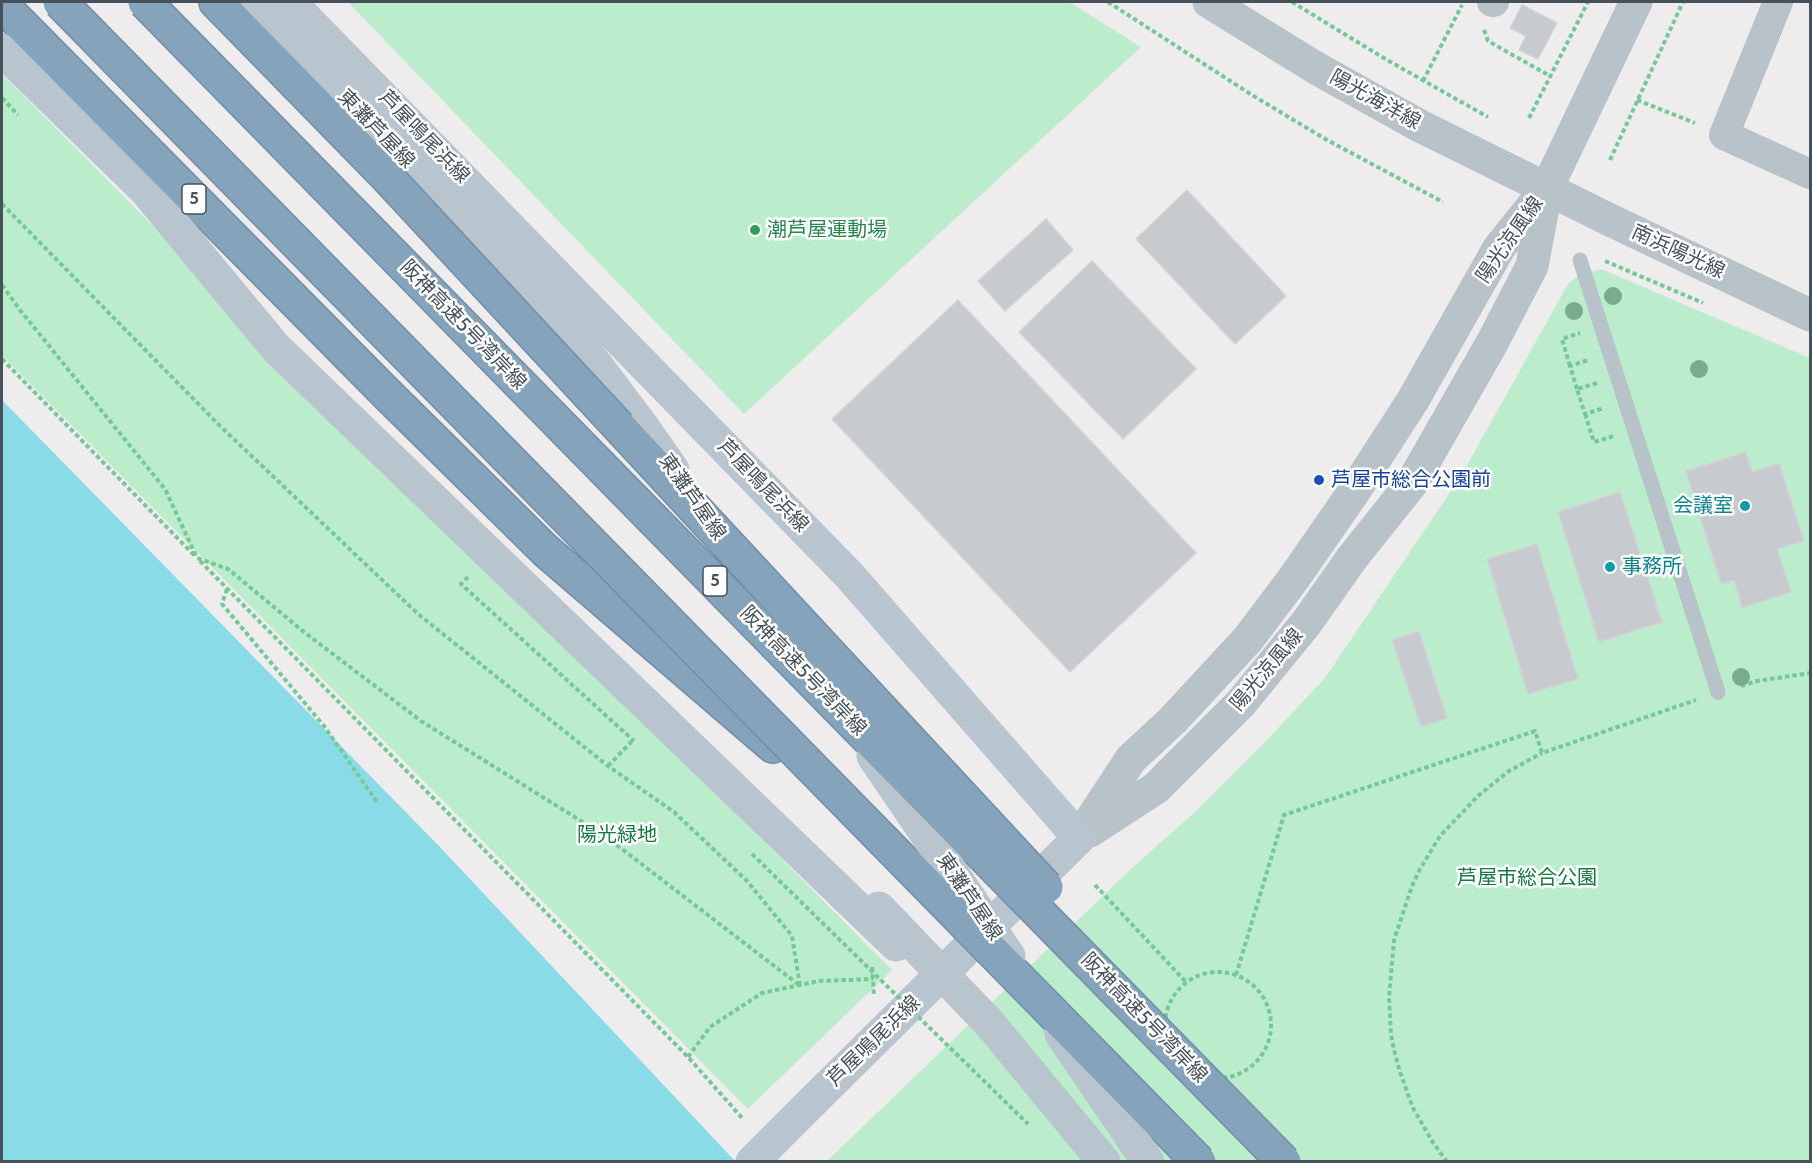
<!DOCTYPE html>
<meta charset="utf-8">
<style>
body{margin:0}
#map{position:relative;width:1812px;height:1163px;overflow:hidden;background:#efeced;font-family:Cabin,sans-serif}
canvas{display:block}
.frame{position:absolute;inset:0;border:3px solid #465159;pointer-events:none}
</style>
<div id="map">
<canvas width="1812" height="1163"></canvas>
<div class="frame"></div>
</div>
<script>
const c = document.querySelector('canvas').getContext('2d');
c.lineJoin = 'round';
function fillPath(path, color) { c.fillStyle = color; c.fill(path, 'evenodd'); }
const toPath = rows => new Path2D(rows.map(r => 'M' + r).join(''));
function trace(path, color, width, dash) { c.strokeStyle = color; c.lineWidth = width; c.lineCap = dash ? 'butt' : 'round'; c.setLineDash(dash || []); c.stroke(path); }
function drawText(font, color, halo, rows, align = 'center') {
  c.font = font + ' Cabin,"Noto Sans JP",sans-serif'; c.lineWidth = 5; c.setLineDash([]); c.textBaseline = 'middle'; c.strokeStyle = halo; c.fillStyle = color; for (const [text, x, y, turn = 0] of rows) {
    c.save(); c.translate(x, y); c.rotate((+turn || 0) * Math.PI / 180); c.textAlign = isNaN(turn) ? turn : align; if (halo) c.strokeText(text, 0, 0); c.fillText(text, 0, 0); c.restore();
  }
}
const green = toPath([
 [348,2,1069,2,1141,47,744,414],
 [2,74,892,970,748,1109,2,355],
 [1601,269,1810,358,1810,1161,826,1162,1132,868,1196,811,1264,743,1325,678,1461,476,1568,284,1578,276]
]);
const water = toPath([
 [2,400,438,845,735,1161,2,1161]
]);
const building = toPath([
 [1522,5,1557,23,1538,59,1519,50,1526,36,1510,28,1522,5],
 [1187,190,1286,296,1235,344,1136,239,1187,190],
 [1046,219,1073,250,1005,311,978,281,1046,219],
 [1092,261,1196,369,1123,439,1019,332,1092,261],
 [958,300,1196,553,1070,672,832,419,958,300],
 [1746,452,1752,472,1779,463,1804,541,1777,549,1791,592,1742,608,1734,580,1721,584,1686,471,1746,452],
 [1620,492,1662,622,1599,642,1558,512,1620,492],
 [1537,544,1578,679,1528,694,1487,559,1537,544],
 [1419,631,1447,718,1421,727,1392,640,1419,631]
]);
const path = toPath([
 [1108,2,1252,95,1327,140,1443,202],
 [1292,2,1387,60,1488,117],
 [1484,30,1488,41,1550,76],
 [1423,81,1462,5],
 [2,98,18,115],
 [1637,100,1695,123],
 [1529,118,1588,2],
 [1610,160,1683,2],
 [2,204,218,424,418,614,608,766,674,812,747,881,792,936,800,986],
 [1605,261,1703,303],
 [2,285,20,310,165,489,197,558,228,569,304,632,421,721,605,836,799,985],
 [2,359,194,555],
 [1570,366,1562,339,1580,333],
 [1597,383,1577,389,1585,414,1604,408],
 [1577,389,1570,366,1588,360],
 [1585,414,1594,442,1614,436],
 [200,561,688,1057,743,1119],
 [468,577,461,584,634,741],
 [227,589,222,604,324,726,377,802],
 [1741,686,1757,681,1810,673],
 [608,766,633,740],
 [1095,885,1186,982],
 [872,967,874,996],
 '1165 1025a53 53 0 1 1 106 0a53 53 0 1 1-106 0Z',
 [1236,975,1284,815,1535,731,1542,753,1696,700],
 [688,1057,710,1027,762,993,819,981,873,979],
 [1447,1162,1432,1141,1413,1108,1400,1072,1395,1054,1391,1035,1389,997,1394,940,1412,886,1420,869,1440,836,1479,795,1509,771,1542,753]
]);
const service = toPath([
 [1580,260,1718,692]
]);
const minor = toPath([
 [1492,2,1494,2],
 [1778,2,1724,135,1810,174]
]);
const tertiary = toPath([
 [1209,2,1316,68,1420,126,1610,220,1810,315],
 [1090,831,1156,788,1241,703,1307,622,1352,558,1412,483,1492,343,1532,266,1546,192],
 [1079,838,1131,759,1173,720,1248,639,1294,578,1355,490,1413,400,1499,248,1547,188,1636,2]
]);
const secondary = toPath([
 [255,2,415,171,526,282,595,363,643,427],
 [290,2,849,575,1079,838,813,1101],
 [2,50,146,191,276,348,896,945]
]);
const motorway = toPath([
 [216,2,388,178],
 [2,5,387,394,546,551,773,746]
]);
const pathBridge = toPath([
 [752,854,1028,1124]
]);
const secondaryBridge = toPath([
 [643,427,673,470],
 [873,756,1009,956],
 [879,908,990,1024,1104,1162],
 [1061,1034,1148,1162],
 [752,1162,813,1101]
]);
const motorwayBridge = toPath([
 [60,2,1199,1162],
 [145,2,1284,1162],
 [388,178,1046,887]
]);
const trees = [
 [1613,296],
 [1574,311],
 [1699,369],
 [1741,677]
];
const markers = [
 [755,230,6,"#2e9e5b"],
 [1319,480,6,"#1a4fb4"],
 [1745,506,6,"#0f9aa8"],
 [1610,567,6,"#0f9aa8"]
];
const shields = [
 [194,199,24],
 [715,581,24]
];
const shieldNames = [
 ["5",194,199],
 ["5",715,581]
];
const streetNames = [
 ["陽光海洋線",1375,100,29],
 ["東灘芦屋線",376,129,46],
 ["芦屋鳴尾浜線",424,137,46],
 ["陽光涼風線",1510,240,-55],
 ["南浜陽光線",1678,252,25],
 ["阪神高速5号湾岸線",463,325,46],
 ["芦屋鳴尾浜線",763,486,46],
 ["東灘芦屋線",692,497,55],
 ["陽光涼風線",1267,670,-50],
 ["阪神高速5号湾岸線",803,671,46],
 ["東灘芦屋線",969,897,56],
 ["阪神高速5号湾岸線",1144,1018,46],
 ["芦屋鳴尾浜線",874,1041,-44]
];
const leisureNames = [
 ["潮芦屋運動場",767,230]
];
const transitNames = [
 ["芦屋市総合公園前",1331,480]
];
const cultureNames = [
 ["会議室",1733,506],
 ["事務所",1622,567,"left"]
];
const parkNames = [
 ["陽光緑地",617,835],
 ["芦屋市総合公園",1527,878]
];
fillPath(green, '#bbeccb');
fillPath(water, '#8adbe8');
fillPath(building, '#c7cacf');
trace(building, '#d1d3d8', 1.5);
trace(motorway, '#718ea6', 36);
trace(path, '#75c999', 4, [4.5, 3]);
trace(service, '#b8c2c9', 15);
trace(minor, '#b8c2c9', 30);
trace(tertiary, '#b8c2c9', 33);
trace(secondary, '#b8c5ce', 33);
trace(motorway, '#85a3ba', 33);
trace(motorwayBridge, '#718ea6', 36, []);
trace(pathBridge, '#75c999', 4, [4.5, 3]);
trace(secondaryBridge, '#b8c5ce', 33);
trace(motorwayBridge, '#85a3ba', 33);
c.fillStyle = '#79ac8e';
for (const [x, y] of trees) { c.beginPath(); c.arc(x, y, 9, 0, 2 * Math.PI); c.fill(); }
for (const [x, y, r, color] of markers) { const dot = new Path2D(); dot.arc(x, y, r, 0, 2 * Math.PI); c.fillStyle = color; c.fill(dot); trace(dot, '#fff', 2); }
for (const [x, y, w] of shields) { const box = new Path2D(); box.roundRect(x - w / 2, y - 15, w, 30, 4.5); c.fillStyle = '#fff'; c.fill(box); trace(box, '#465159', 1.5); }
drawText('bold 18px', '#465159', null, shieldNames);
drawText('20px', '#465159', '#fff', streetNames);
drawText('20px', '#27864d', '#fff', leisureNames, 'left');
drawText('20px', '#164399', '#fff', transitNames, 'left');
drawText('20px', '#0d838f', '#fff', cultureNames, 'right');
drawText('20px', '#197741', '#fff', parkNames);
</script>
